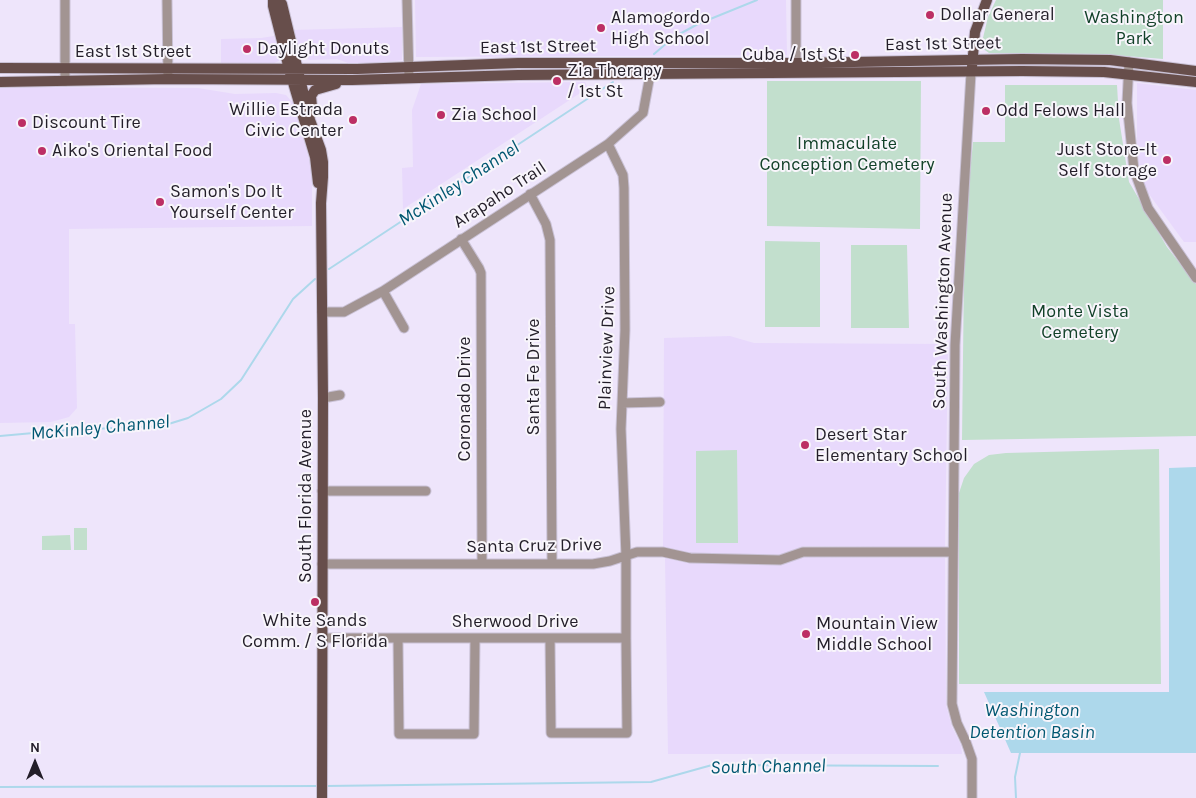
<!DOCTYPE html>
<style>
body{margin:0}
#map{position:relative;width:1196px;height:798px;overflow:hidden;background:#eee5fb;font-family:Karla,sans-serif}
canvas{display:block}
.north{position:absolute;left:10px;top:738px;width:50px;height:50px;-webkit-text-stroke:4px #f8f5fb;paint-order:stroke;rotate:0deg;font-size:14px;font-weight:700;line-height:20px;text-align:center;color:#231e29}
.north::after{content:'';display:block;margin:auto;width:18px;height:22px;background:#231e29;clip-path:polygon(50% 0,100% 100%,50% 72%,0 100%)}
</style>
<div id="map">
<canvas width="1196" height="798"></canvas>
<div class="north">N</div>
</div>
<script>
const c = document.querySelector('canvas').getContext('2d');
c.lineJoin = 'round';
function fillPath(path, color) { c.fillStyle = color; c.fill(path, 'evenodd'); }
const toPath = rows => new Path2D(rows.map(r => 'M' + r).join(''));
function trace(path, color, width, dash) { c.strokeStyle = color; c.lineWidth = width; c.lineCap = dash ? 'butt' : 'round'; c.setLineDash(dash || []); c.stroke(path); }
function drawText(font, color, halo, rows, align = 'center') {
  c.font = font + ' Karla,sans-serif'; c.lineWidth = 4; c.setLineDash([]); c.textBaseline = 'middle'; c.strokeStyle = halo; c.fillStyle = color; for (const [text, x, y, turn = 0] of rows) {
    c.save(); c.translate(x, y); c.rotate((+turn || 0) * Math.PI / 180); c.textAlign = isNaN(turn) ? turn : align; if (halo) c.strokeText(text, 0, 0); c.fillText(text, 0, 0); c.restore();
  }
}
const built = toPath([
 [415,0,786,0,787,55,416,57],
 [402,27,402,60,377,63,348,63,337,59,310,60,306,58,296,48,292,30],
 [274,36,280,56,279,61,274,63,221,63,221,39,261,38],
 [585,82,588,88,403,209,402,168,413,167,412,110,421,84],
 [1137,83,1196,90,1196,242,1184,242,1146,190,1140,171,1137,149],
 [0,87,198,88,235,94,276,93,286,95,294,104,310,162,312,181,312,226,69,229,69,324,75,324,77,408,69,417,51,422,0,423],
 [730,336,754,343,948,344,945,548,804,546,779,555,692,554,663,548,664,338],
 [804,557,945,558,946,705,952,727,961,745,962,754,668,754,665,558,689,563,780,563]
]);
const green = toPath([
 [996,0,1163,0,1163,59,1102,54,989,53,982,48,982,42,988,17],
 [767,81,921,81,920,229,767,226],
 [1005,85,1117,85,1119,119,1129,182,1167,247,1196,284,1196,436,962,440,964,275,968,193,973,142,1005,142],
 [765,241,820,242,820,327,765,327],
 [851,245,907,245,909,328,851,328],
 [1159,449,1161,684,959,684,959,493,964,478,974,464,989,455,1006,453],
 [737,450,738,543,696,543,696,451],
 [74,528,87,528,87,550,74,550],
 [70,535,71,550,42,550,42,536]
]);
const water = toPath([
 [1196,467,1196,753,1011,753,984,692,1169,692,1169,468]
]);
const stream = toPath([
 [654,54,674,37,698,24,757,0],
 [329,269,613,82],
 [0,436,67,430,162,426,188,418,221,399,241,380,293,299,315,279],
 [325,786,651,782,712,765,938,766],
 [0,787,318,786],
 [1016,798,1015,777,1020,753]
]);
const minor = toPath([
 [167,0,168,79],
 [407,0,409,77],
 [796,0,796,68],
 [1129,62,1127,103,1134,170,1148,208,1196,278],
 [971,73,955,345,952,704,957,723,966,742,972,759,972,798],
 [65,81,65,0],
 [530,194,546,224,550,240,552,564],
 [461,239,479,268,481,273,482,564],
 [383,291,404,328],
 [322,312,344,312,383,291,608,144,643,113,650,75,650,63],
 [323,398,340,395],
 [622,403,660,402],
 [322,491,426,491],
 [322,564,593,564,610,561,637,552,663,552,690,558,780,560,803,552,953,552],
 [321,638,626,638,626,556,621,429,625,330,624,188,623,175,608,144],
 [550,638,551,733,627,733,626,638],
 [398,639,399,734,474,734,475,639]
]);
const major = toPath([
 [273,0,273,6,289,69,315,157,318,183],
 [279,0,282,4,310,120,321,150,323,162,323,177,321,203,323,398,322,798],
 [972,67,975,32,987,0],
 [0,68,357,69,518,63,797,63,1022,59,1110,60,1196,71],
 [0,82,168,79,352,80,518,75,1022,71,1104,72,1196,82],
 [312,107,311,96,315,90,336,84]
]);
const markers = [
 [930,15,5,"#bc2f64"],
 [601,28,5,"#bc2f64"],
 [247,49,5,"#bc2f64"],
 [855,55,5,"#bc2f64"],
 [557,81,5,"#bc2f64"],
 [986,111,5,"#bc2f64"],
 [441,115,5,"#bc2f64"],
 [353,120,5,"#bc2f64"],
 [22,123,5,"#bc2f64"],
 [42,151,5,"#bc2f64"],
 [1167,160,5,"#bc2f64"],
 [160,202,5,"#bc2f64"],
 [805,445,5,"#bc2f64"],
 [315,602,5,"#bc2f64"],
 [806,634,5,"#bc2f64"]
];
const poiNames = [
 ["Dollar General",940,15],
 ["Alamogordo",611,18],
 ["High School",611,39],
 ["Daylight Donuts",257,49],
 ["Cuba / 1st St",845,55,"right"],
 ["Zia Therapy",567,71],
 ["/ 1st St",567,92],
 ["Willie Estrada",343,110,"right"],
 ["Civic Center",343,131,"right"],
 ["Odd Felows Hall",996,111],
 ["Zia School",451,115],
 ["Discount Tire",32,123],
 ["Just Store-It",1157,150,"right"],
 ["Self Storage",1157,171,"right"],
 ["Aiko's Oriental Food",52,151],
 ["Samon's Do It",170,192],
 ["Yourself Center",170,213],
 ["Desert Star",815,435],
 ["Elementary School",815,456],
 ["White Sands",315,621,"center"],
 ["Comm. / S Florida",315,642,"center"],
 ["Mountain View",816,624],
 ["Middle School",816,645]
];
const parkNames = [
 ["Washington",1134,18],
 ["Park",1134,39],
 ["Immaculate",847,144],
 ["Conception Cemetery",847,165],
 ["Monte Vista",1080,312],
 ["Cemetery",1080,333]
];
const streetNames = [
 ["East 1st Street",943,44,-1],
 ["East 1st Street",538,47,-1],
 ["East 1st Street",133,52],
 ["Arapaho Trail",500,195,-33],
 ["South Washington Avenue",943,301,-88],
 ["Plainview Drive",607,348,-88],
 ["Santa Fe Drive",534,377,-90],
 ["Coronado Drive",465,399,-90],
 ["South Florida Avenue",306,496,-90],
 ["Santa Cruz Drive",534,546,-1],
 ["Sherwood Drive",515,622]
];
const waterNames = [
 ["McKinley Channel",459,184,-33],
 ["McKinley Channel",100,428,-5],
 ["Washington",1032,711],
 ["Detention Basin",1032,733],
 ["South Channel",768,767,-1]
];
fillPath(built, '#e8d9fc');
fillPath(green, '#c2dfcd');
fillPath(water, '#add8eb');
trace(stream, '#add8eb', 2);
trace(minor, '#c9c1d5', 11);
trace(major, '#c9c1d5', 12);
trace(minor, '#a29492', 9);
trace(major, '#674e4b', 10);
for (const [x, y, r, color] of markers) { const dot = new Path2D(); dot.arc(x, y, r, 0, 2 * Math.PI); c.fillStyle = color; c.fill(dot); trace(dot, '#f8f5fb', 2); }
drawText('18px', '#231e29', '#f8f5fb', poiNames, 'left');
drawText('18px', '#124129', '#f8f5fb', parkNames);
drawText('18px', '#231e29', '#f8f5fb', streetNames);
drawText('italic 19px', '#005771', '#f8f5fb', waterNames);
</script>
